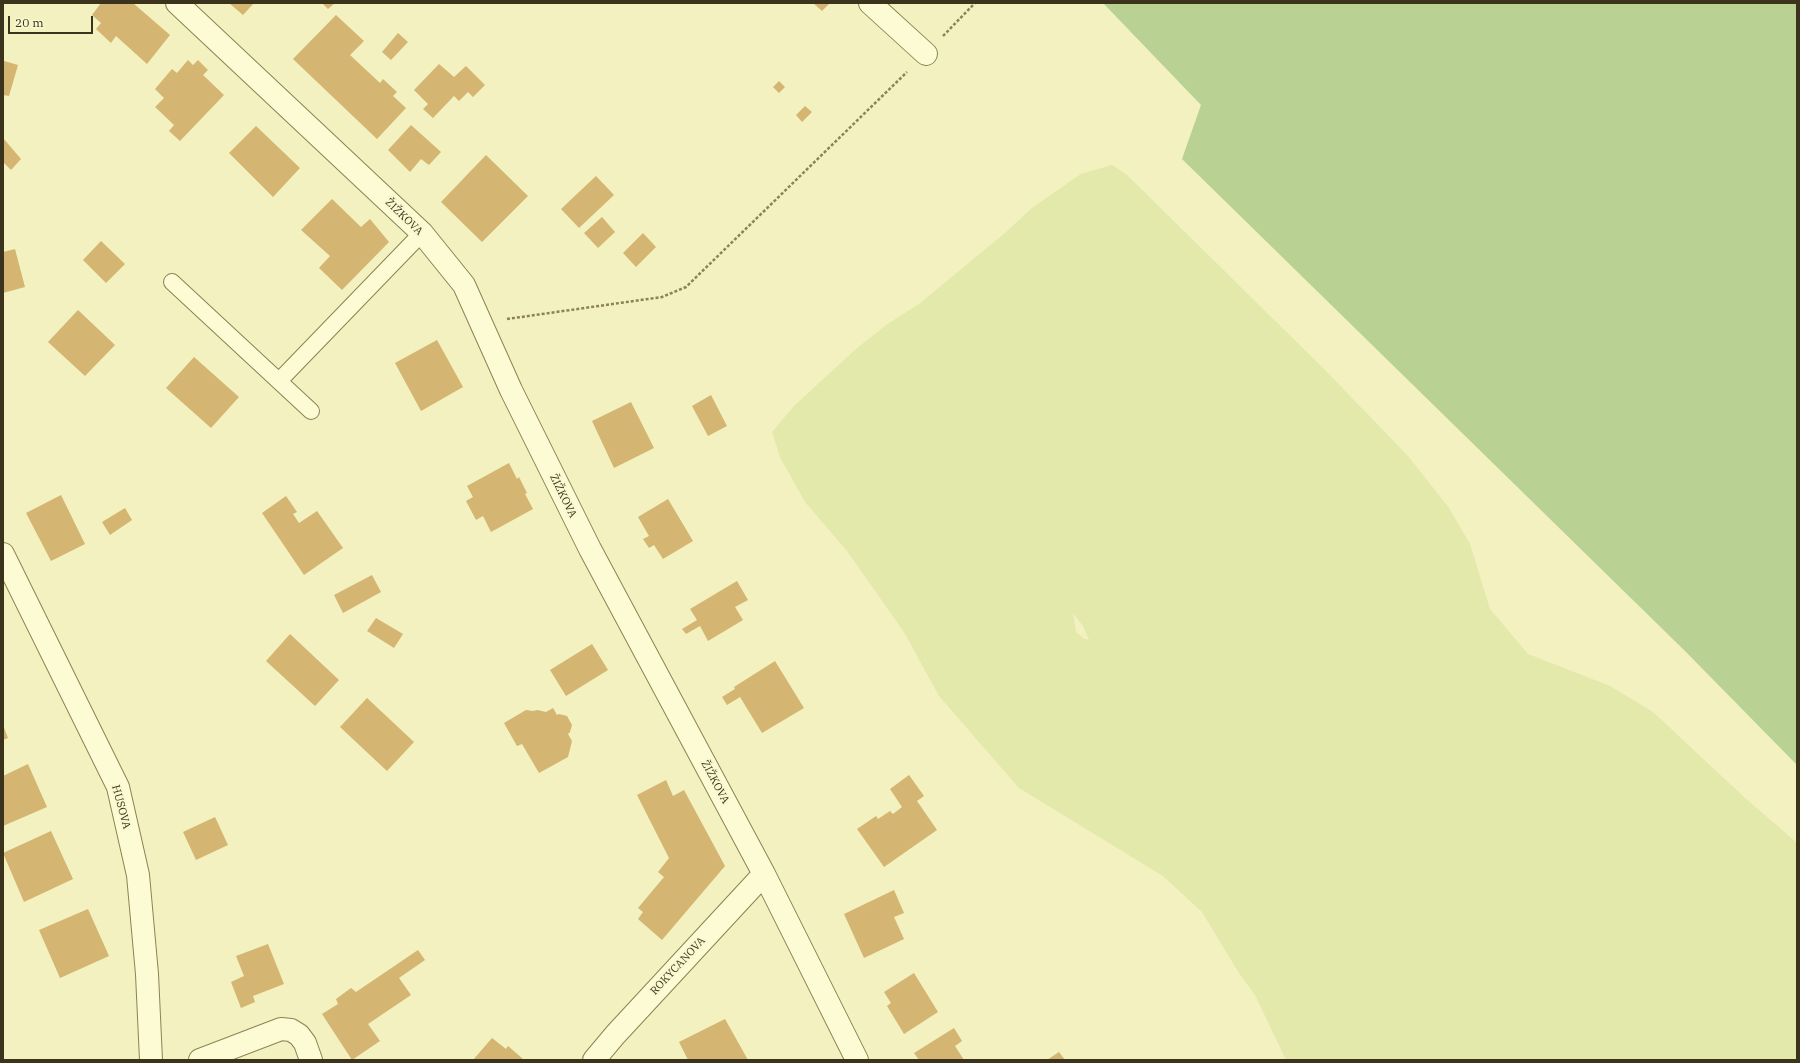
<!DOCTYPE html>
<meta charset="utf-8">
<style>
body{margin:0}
#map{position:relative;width:1800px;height:1063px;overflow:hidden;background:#f2f1bf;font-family:"IBM Plex Serif",serif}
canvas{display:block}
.frame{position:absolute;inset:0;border:4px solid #3b331b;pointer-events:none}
.scale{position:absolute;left:8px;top:16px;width:85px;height:18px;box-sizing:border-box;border:2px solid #3b331b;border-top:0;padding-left:5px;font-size:12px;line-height:14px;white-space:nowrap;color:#3b331b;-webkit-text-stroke:3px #f9f8cf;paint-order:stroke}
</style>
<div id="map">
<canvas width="1800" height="1063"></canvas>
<div class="frame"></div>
<div class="scale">20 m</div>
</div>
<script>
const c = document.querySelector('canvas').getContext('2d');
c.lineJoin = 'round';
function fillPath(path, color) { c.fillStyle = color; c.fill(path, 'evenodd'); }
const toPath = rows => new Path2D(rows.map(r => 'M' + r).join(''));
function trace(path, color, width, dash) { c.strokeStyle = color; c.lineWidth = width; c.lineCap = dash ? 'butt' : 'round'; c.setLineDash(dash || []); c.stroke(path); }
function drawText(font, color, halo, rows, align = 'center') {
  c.font = font + ' "IBM Plex Serif",serif'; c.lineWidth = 4; c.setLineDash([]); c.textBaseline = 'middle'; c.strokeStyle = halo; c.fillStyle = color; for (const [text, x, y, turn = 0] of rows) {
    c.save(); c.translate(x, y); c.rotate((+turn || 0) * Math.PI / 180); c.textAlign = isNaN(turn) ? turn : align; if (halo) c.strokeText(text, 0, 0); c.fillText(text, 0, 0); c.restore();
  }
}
const farmland = toPath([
 [1112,165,1126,174,1323,368,1408,456,1449,508,1470,544,1490,609,1528,654,1610,686,1653,712,1744,797,1797,843,1797,1060,1286,1060,1255,995,1239,973,1202,912,1163,876,1019,788,939,696,904,632,847,551,805,502,780,457,772,432,794,406,856,349,886,325,919,304,1005,233,1032,208,1081,174],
 [1073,613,1083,626,1089,640,1083,638,1076,632]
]);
const green = toPath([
 [1103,3,1797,3,1797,765,1685,651,1182,159,1201,105]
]);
const building = toPath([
 [101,3,133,3,170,35,147,64,116,36,111,43,96,29,101,23,92,15],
 [229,3,254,3,243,15],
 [322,3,335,3,328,9],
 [813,3,830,3,822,11],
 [336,15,364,41,350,55,380,83,383,79,397,92,393,96,406,108,377,139,293,59],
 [398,33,408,42,391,60,382,52],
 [188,60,193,65,198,60,208,70,203,75,224,95,180,141,169,131,174,125,155,107,164,98,155,89,172,69,177,73],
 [4,61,18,65,9,96,3,95],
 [439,64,454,77,466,66,485,85,473,97,468,92,459,101,454,96,433,118,423,109,428,104,414,90],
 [779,81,785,87,779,93,773,87],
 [805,106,812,112,802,122,796,115],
 [411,125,441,152,429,165,421,159,410,172,388,150],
 [256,126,300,168,273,197,229,153],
 [3,138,21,159,11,170,3,162],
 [486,155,528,196,482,242,441,202],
 [596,176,614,195,579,228,561,209],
 [332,199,361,227,370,219,389,242,342,290,319,268,330,256,301,230],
 [602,217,615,232,598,248,584,233],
 [643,233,656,247,636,267,623,253],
 [101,241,125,264,106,283,83,260],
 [15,249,25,287,3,293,3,252],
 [78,310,115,345,85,376,48,342],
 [437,340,463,387,421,411,395,363],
 [194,357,239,397,211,428,166,388],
 [711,395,727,426,708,436,692,406],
 [631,402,654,448,614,468,592,421],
 [509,463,517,479,519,477,527,493,525,494,533,509,491,532,483,516,476,520,466,501,473,497,467,486],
 [61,495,85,544,51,561,26,513],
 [286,496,297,512,293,514,299,523,317,511,343,548,304,575,262,513],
 [668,499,693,541,663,559,654,545,649,548,643,539,649,536,638,517],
 [125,508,132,520,110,535,102,522],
 [372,575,381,592,343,613,334,595],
 [737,581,748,600,735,607,743,620,708,641,700,626,686,634,682,629,697,620,690,609],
 [376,618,403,634,394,648,367,631],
 [290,634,339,680,315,706,266,661],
 [592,644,608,670,566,696,550,670],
 [775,661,804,708,762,733,740,697,727,705,722,697,735,689,734,687],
 [367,698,414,742,387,771,340,727],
 [553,708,557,715,559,714,567,716,572,725,570,732,568,734,572,741,568,757,539,773,522,744,517,746,504,723,526,710,533,711,537,710,546,712],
 [3,725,8,738,3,740],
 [28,764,47,807,3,826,3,776],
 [909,775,924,796,917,801,937,830,884,867,857,829,876,816,878,819,890,811,893,814,902,807,890,789],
 [666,780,673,796,684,790,725,866,662,940,638,919,643,912,638,908,664,877,658,872,669,858,637,795],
 [215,817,228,845,196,860,183,832],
 [51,831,73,879,24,902,3,853],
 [894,890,904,913,894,917,904,939,864,958,844,914],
 [88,909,109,956,60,978,39,930],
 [268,944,284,984,253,996,255,1002,241,1008,231,982,244,976,236,956],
 [418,950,425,960,399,978,411,995,368,1024,380,1041,352,1060,322,1014,338,1004,336,999,351,988,356,992],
 [914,973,938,1012,904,1034,887,1006,891,1003,884,992],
 [725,1019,748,1060,688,1060,679,1042],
 [954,1028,962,1041,955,1046,964,1060,919,1060,914,1053],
 [492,1038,506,1049,508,1046,523,1059,473,1060],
 [1059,1052,1065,1060,1047,1060]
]);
const path = toPath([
 [943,36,975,3],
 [507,319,662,297,686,287,907,72]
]);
const service = toPath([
 [172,282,311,411],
 [279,381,422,233]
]);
const minor = toPath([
 [177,3,422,233,464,285,511,390,590,549,764,874,857,1060],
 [870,3,926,54],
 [3,554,118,787,138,875,147,974,151,1060],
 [200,1060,281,1029,291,1030,299,1035,305,1043,311,1060],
 [594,1060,615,1035,764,874]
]);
const streetNames = [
 ["ŽIŽKOVA",404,217,44],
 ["ŽIŽKOVA",563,496,64],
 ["ŽIŽKOVA",715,782,62],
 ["HUSOVA",121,807,75],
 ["ROKYCANOVA",678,966,-47]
];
fillPath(farmland, '#e2e9ab');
fillPath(green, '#b9d192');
fillPath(building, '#d4b571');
trace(service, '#8d8255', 18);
trace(minor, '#8d8255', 24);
trace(path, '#8d8255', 2.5, [3, 2]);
trace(service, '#fcfbd3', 16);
trace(minor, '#fcfbd3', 22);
drawText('11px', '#3b331b', '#f9f8cf', streetNames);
</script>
